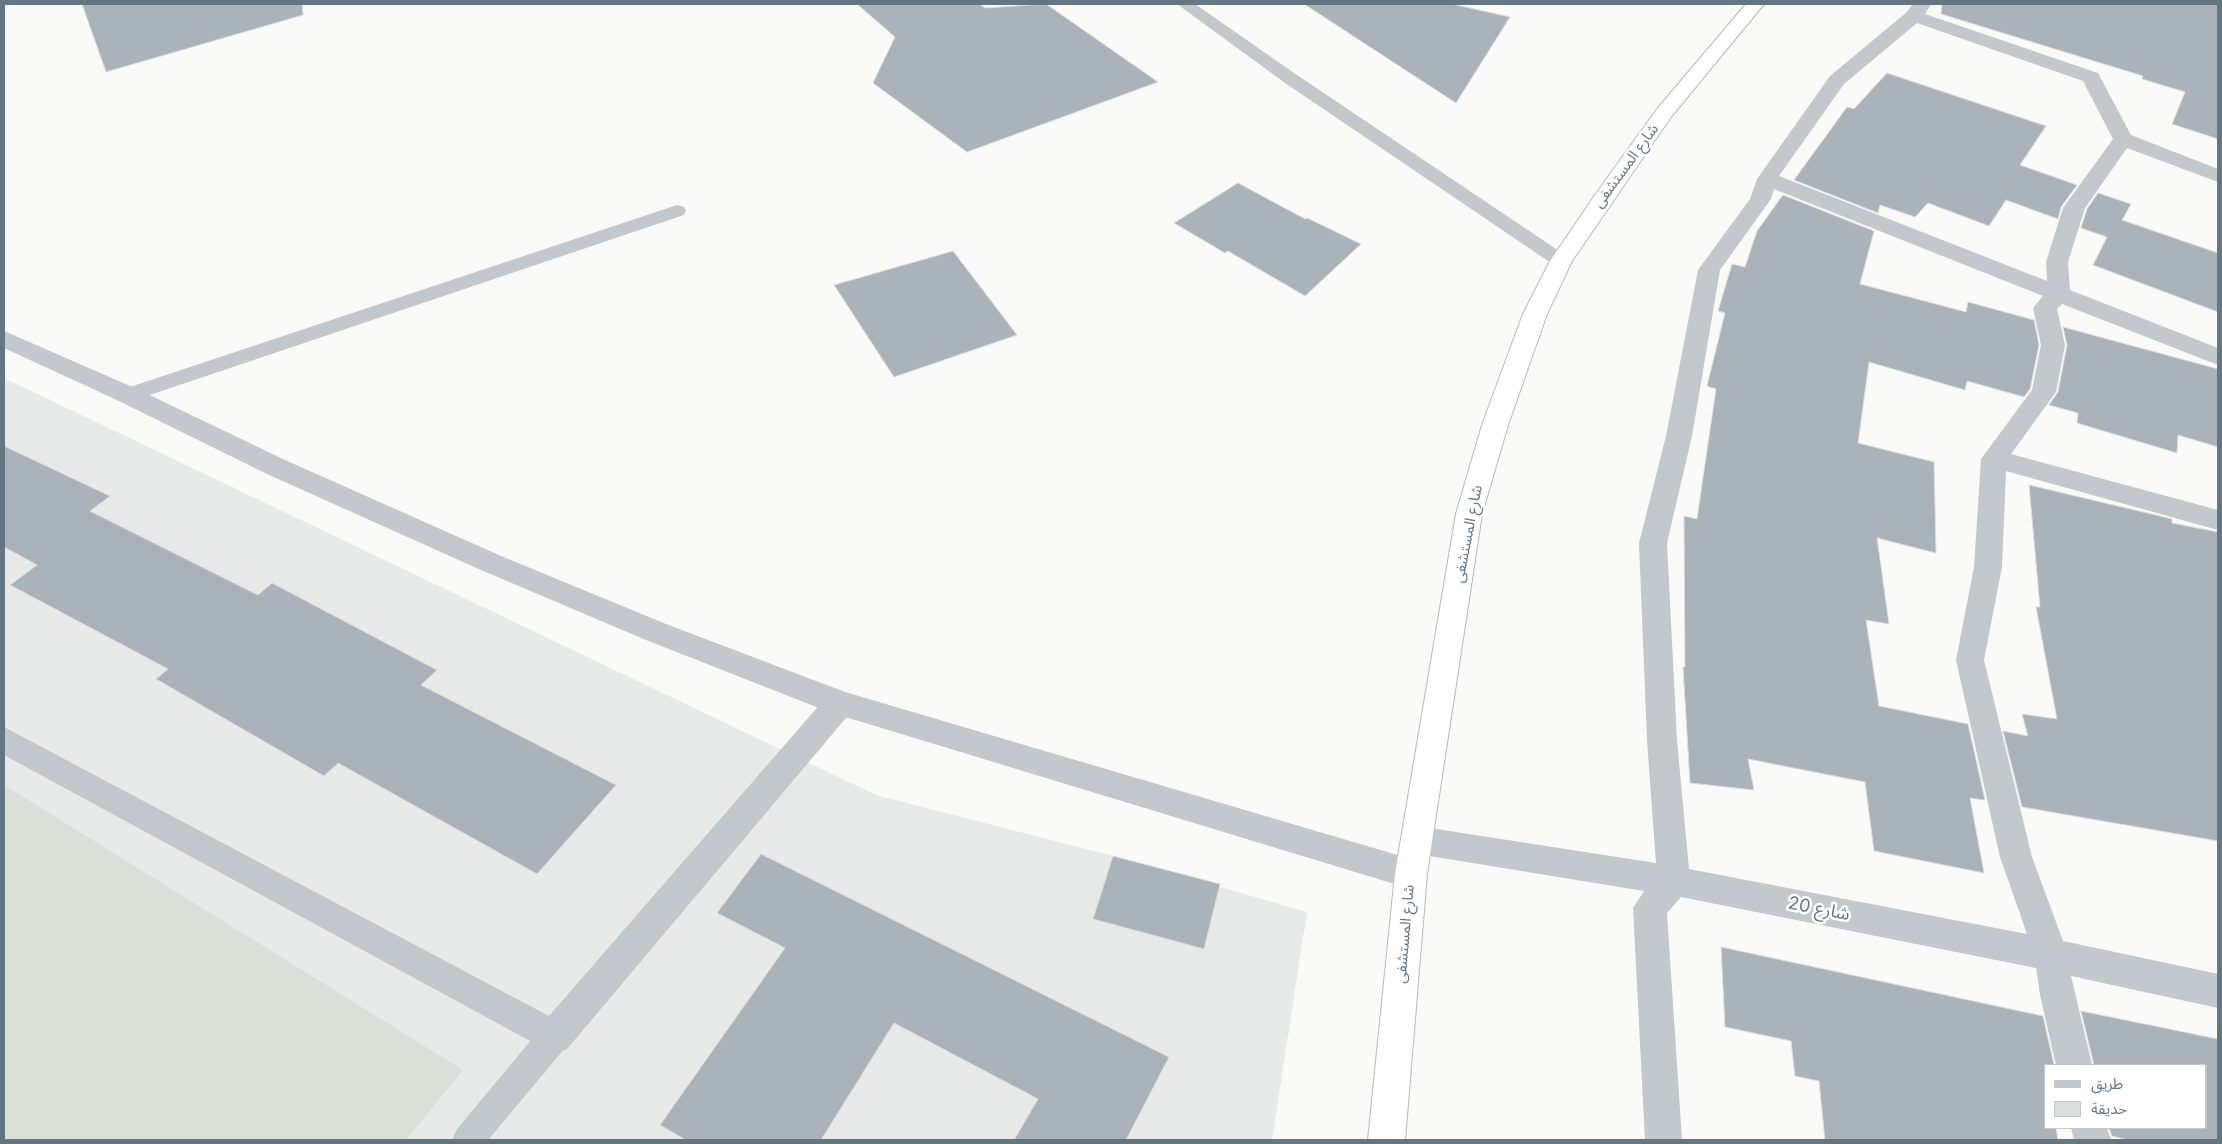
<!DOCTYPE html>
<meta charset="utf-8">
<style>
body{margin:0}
#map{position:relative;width:2222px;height:1144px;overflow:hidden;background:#fafaf8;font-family:Inter,"Noto Sans Arabic",sans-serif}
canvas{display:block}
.frame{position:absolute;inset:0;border:5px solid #657683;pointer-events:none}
.legend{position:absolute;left:2044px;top:1064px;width:162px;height:65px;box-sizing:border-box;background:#fff;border:1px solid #c1c8cd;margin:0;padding:6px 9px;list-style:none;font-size:15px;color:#657683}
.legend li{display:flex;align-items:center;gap:10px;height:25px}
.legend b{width:25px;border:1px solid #c1c8cd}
</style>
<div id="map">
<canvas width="2222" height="1144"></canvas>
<div class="frame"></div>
<ul class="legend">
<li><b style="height:6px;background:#c3c8cc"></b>طريق</li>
<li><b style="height:14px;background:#dadfd7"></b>حديقة</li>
</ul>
</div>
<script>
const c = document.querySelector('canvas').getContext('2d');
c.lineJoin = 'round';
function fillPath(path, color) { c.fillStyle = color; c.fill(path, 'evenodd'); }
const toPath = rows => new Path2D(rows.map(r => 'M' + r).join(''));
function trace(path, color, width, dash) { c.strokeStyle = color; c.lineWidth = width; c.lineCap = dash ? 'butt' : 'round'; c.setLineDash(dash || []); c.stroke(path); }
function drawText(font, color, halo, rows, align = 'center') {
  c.font = font + ' Inter,"Noto Sans Arabic",sans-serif'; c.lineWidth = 5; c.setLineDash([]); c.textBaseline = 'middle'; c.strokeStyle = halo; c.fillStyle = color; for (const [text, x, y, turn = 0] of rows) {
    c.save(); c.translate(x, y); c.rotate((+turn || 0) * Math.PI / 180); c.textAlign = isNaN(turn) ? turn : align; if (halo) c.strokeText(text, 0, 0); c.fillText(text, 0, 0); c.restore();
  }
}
const built = toPath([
 [4,378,876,795,1113,856,1307,912,1272,1140,4,1140]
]);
const green = toPath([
 [4,785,463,1070,406,1140,4,1140]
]);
const building = toPath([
 [82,4,302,4,303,15,106,72,82,4],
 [857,4,979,4,985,8,1046,4,1158,82,967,152,873,83,895,37,857,4],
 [1304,4,1452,4,1510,17,1456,103,1304,4],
 [1942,4,2218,4,2218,139,2172,124,2185,92,2142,79,2143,76,1941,14,1942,4],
 [1887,73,2046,126,2020,165,2077,185,2061,207,2058,219,2006,200,1989,226,1928,203,1915,217,1880,205,1878,213,1794,180,1847,107,1854,109,1887,73],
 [1238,183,1305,219,1307,218,1361,244,1305,296,1228,251,1225,253,1174,223,1238,183],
 [2098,193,2131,204,2122,220,2218,253,2218,312,2093,265,2107,237,2081,228,2087,209,2098,193],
 [1783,195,1874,231,1860,284,1966,312,1968,302,2034,320,2039,345,2030,389,2024,397,1967,381,1965,390,1869,362,1858,443,1934,462,1936,553,1877,538,1889,624,1866,620,1879,706,1968,724,1985,800,1970,798,1984,873,1874,851,1865,782,1748,759,1754,790,1690,783,1683,667,1685,667,1684,516,1697,519,1716,389,1707,386,1725,313,1718,311,1732,264,1745,267,1757,231,1783,195],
 [953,251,1017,335,894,377,834,285,953,251],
 [2063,327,2218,369,2218,447,2178,435,2177,453,2077,423,2078,413,2049,405,2058,392,2067,345,2063,327],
 [4,446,110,496,90,511,258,595,272,583,437,670,421,685,616,785,537,874,338,763,324,776,156,679,168,669,10,585,37,565,4,547,4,446],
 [2029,485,2164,517,2172,519,2172,523,2218,532,2218,841,2022,807,2003,731,2028,736,2022,714,2057,719,2036,607,2040,607,2029,485],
 [761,854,1169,1057,1126,1140,1014,1140,1038,1099,894,1023,821,1140,686,1140,660,1125,785,948,717,913,761,854],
 [1113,856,1220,884,1204,949,1093,919,1113,856],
 [1721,947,2043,1016,2054,1065,2046,1065,2046,1128,2056,1128,2058,1140,1825,1140,1819,1081,1795,1076,1791,1041,1725,1027,1721,947],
 [2081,1011,2218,1039,2218,1140,2129,1140,2112,1136,2109,1128,2206,1128,2206,1065,2094,1065,2081,1011]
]);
const service = toPath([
 [1177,4,1195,4,1297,75,1568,257,1571,261,1568,265,1554,265,1285,83,1177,4],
 [677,205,684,207,686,211,684,215,135,400,128,402,121,400,117,395,121,390,677,205],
 [554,1022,565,1026,569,1037,565,1048,488,1140,452,1140,457,1129,543,1026,554,1022]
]);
const minor = toPath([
 [1913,4,1931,4,1925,14,2098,73,2131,135,2218,169,2218,182,2127,148,2085,208,2068,262,2070,290,2218,348,2218,365,2062,304,2057,309,2065,345,2056,392,2011,454,2218,510,2218,530,2006,471,2002,567,1984,660,2032,857,2063,941,2218,974,2218,1008,2071,976,2092,1065,2056,1065,2040,995,2036,968,1681,897,1667,913,1682,1140,1645,1140,1633,908,1644,891,1417,854,1406,850,1401,840,1406,830,1417,826,1656,863,1647,740,1639,543,1666,436,1698,270,1750,199,1757,179,1830,76,1907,12,1913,4],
 [1917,23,2083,81,2113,139,2063,208,2046,262,2047,281,1779,176,1844,84,1917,23],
 [1774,189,2043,296,2033,308,2041,345,2032,390,1981,459,1974,567,1956,660,2000,857,2027,934,1689,869,1677,740,1667,543,1692,436,1720,270,1771,199,1774,189],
 [840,691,851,694,855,703,851,712,567,1049,554,1054,4,755,4,727,549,1016,829,694,840,691],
 [2071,1128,2107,1128,2111,1140,2074,1140,2071,1128]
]);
const tertiary = toPath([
 [4,331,137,389,285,460,501,556,666,624,845,692,1411,859,1423,864,1427,874,1423,884,1411,889,829,712,646,640,481,570,267,474,119,401,4,348,4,331]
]);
const trunk = toPath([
 [1746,4,1764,4,1671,117,1572,261,1547,314,1508,425,1482,514,1427,874,1405,1140,1368,1140,1395,874,1456,514,1482,425,1523,314,1550,261,1595,195,1657,109,1746,4]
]);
const streetNames = [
 ["شارع المستشفى",1626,166,-54],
 ["شارع المستشفى",1468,534,-79],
 ["شارع المستشفى",1405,934,-85]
];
const nearStreetnames = [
 ["شارع 20",1819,909,11]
];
fillPath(built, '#e8e9e9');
fillPath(green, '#dadfd7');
fillPath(building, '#aab3b9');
trace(building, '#dcdcda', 1);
trace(trunk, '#b4b9bd', 2);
fillPath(service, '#c3c8cc');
fillPath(minor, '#c3c8cc');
fillPath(tertiary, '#c3c8cc');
fillPath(trunk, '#fff');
drawText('15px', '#657683', '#fff', streetNames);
drawText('18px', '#657683', '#fff', nearStreetnames);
</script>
